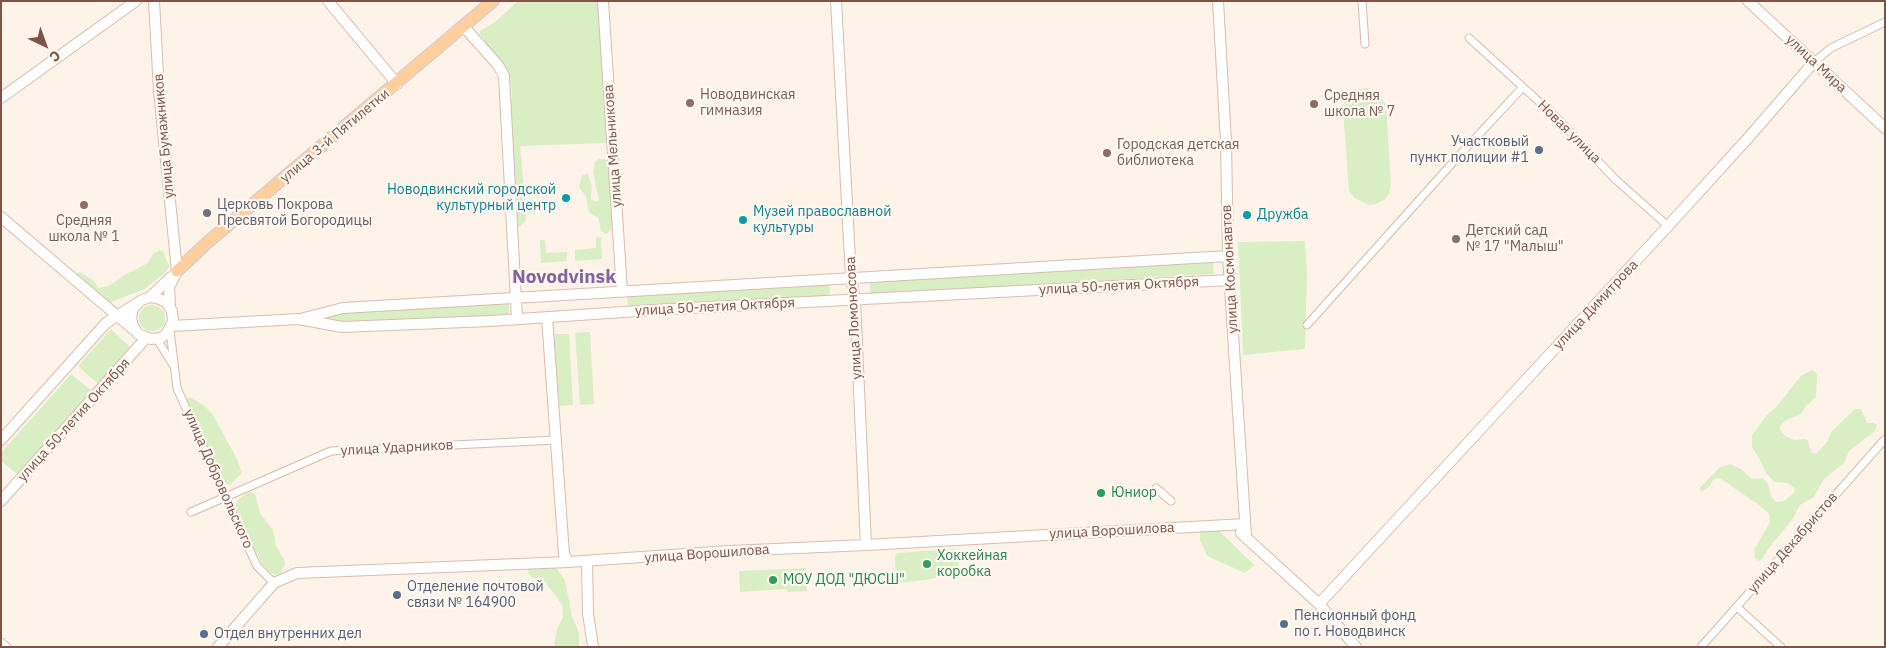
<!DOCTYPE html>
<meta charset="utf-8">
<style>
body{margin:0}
#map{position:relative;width:1886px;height:648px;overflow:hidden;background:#fef3e8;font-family:"IBM Plex Sans",sans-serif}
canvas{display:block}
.frame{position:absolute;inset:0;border:2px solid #7c5448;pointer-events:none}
.north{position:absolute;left:20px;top:20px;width:50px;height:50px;-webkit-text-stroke:4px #fff7f0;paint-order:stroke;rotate:138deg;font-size:14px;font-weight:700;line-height:20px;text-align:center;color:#7c5448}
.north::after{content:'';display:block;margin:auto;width:18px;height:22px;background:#7c5448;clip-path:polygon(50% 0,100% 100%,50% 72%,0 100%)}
</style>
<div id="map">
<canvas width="1886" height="648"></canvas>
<div class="frame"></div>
<div class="north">С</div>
</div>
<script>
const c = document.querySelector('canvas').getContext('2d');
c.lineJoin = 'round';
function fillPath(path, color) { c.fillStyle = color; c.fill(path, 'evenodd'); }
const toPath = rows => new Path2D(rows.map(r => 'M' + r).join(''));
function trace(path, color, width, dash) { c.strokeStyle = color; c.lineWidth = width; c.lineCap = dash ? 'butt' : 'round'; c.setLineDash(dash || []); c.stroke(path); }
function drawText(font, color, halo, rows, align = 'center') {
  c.font = font + ' "IBM Plex Sans",sans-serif'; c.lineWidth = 4.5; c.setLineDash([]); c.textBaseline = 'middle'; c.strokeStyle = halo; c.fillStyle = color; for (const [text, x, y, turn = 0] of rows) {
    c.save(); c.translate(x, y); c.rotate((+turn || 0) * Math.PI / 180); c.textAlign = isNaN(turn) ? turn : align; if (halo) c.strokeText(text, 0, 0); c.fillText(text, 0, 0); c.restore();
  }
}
const green = toPath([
 [518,1,597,1,601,54,603,60,607,143,520,146,526,211,526,220,520,227,516,225,510,99,512,98,511,79,479,33,481,30,494,23],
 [1368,88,1375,91,1386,104,1391,185,1389,194,1384,200,1375,204,1369,205,1354,198,1349,190,1343,111,1345,99,1351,92,1358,89],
 [599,159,609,160,613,216,611,230,606,234,601,231,598,217,592,215,589,212,586,197,579,187,582,175,588,174,592,186,591,199,596,202,599,200,593,173,595,162],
 [601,237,602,259,575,261,575,250,596,248,596,238],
 [540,240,545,240,546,253,567,252,567,261,541,263],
 [1305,241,1307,273,1305,349,1243,355,1238,242],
 [160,250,164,252,166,260,169,265,169,267,166,272,145,289,113,301,108,305,74,274,79,272,85,275,94,281,98,288,108,286,128,273,148,263,153,254],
 [1213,262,1214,274,871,295,870,282],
 [829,284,830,296,628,308,627,296],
 [509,302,509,314,355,323,329,320,328,316,355,310],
 '139 318a13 13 0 1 1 26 0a13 13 0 1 1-26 0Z',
 [111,329,130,347,98,384,78,366],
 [590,332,594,404,580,405,575,333],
 [554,334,569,334,573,405,559,406],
 [1812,370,1817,374,1816,397,1807,405,1800,415,1786,420,1780,426,1780,430,1785,436,1794,440,1805,439,1808,441,1811,452,1816,454,1827,442,1832,431,1855,409,1861,409,1867,423,1874,423,1877,425,1874,432,1849,451,1844,463,1824,479,1814,497,1800,505,1792,520,1768,549,1762,559,1758,561,1755,558,1754,550,1770,522,1769,514,1759,505,1721,479,1717,478,1713,480,1709,487,1701,492,1700,488,1720,467,1730,464,1741,469,1752,479,1763,478,1768,484,1771,496,1776,502,1784,501,1795,492,1794,488,1788,483,1774,482,1766,473,1759,458,1752,447,1752,435,1766,416,1777,406,1801,376],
 [71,374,92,391,18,475,1,461,1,453],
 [190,397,205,406,213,415,237,459,242,473,230,485,224,483,212,461,187,402,187,399],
 [250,492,255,494,260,513,273,530,276,546,284,559,285,564,280,575,273,574,262,564,234,509,237,501,245,494],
 [1218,530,1254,565,1245,573,1207,556,1200,540,1200,531],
 [955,549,958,553,959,572,958,575,902,583,896,579,895,557,897,553],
 [549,565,557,569,565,580,572,616,579,633,579,647,554,647,557,629,563,617,562,605,546,583,541,579,532,578,528,573,529,568],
 [806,568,807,591,787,592,786,589,740,592,739,571]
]);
const street = toPath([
 [1362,1,1365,44],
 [1469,38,1557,118,1615,179,1668,226],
 [1814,62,1831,48,1885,22],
 [1307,325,1456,159,1523,87],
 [170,330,177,388,225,497,257,566,274,583],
 [157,339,173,365],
 [1156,488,1171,501],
 [191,512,331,451,556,440],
 [1737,607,1781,647],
 [1,642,7,647],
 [1701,647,1885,439]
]);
const secondary = toPath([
 [154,1,159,91,177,271],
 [328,1,397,84],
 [603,1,622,291],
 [836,1,851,277,855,301,866,545],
 [1218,1,1226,142,1228,256,1246,536],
 [1748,1,1885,128],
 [464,27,498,65,504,76,517,319],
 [1,98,136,1],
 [1,217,134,330],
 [150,297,171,277],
 [170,307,169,287,177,271],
 [547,317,564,554,568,562],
 [304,318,343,308,1228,256],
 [172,326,299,319,342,327,490,321,653,310,1230,280],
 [1,440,106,323,142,300,150,297,157,298,166,302,172,311,173,321,167,333,161,338,151,339,138,334,133,326,131,318,133,308,138,303],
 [1,501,146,338],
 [1241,533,1319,604,1356,647],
 [587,561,588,613,593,647],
 [1319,604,1668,226,1749,137,1814,62],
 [218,647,274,583,297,573,568,562,730,551,866,545,1245,524]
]);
const primary = toPath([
 [177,271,208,242,493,1]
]);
const markers = [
 [690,103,5,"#8d6e63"],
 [1314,104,5,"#8d6e63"],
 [1539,150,5,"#5c6f8a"],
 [1107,153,5,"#8d6e63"],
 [566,198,5,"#0f9aa8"],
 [84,205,5,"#8d6e63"],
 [207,213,5,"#6b7280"],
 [1247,215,5,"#0f9aa8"],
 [743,220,5,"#0f9aa8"],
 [1456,239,5,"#8d6e63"],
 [1101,493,5,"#2e9e5b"],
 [927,564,5,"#2e9e5b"],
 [773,580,5,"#2e9e5b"],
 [397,595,5,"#5c6f8a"],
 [1284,624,5,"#5c6f8a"],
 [204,634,5,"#5c6f8a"]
];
const streetNames = [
 ["улица Мира",1816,64,43],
 ["Новая улица",1569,132,45],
 ["улица Бумажников",164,136,-95],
 ["улица 3-й Пятилетки",335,136,-40],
 ["улица Мельникова",613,146,-94],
 ["улица Космонавтов",1230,269,-93],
 ["улица 50-летия Октября",1119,286,-3],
 ["улица Димитрова",1596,305,-47],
 ["улица 50-летия Октября",715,307,-3],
 ["улица Ломоносова",854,318,-93],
 ["улица 50-летия Октября",74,420,-48],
 ["улица Ударников",397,448,-3],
 ["улица Добровольского",218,479,66],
 ["улица Ворошилова",1112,531,-3],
 ["улица Декабристов",1793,543,-49],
 ["улица Ворошилова",707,554,-4]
];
const educationNames = [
 ["Новодвинская",700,95],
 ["гимназия",700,111],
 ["Средняя",1324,96],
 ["школа № 7",1324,112],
 ["Городская детская",1117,145],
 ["библиотека",1117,161],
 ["Средняя",84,221,"center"],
 ["школа № 1",84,237,"center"],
 ["Детский сад",1466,231],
 ["№ 17 \"Малыш\"",1466,247]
];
const serviceNames = [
 ["Участковый",1529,142,"right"],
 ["пункт полиции #1",1529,158,"right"],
 ["Отделение почтовой",407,587],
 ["связи № 164900",407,603],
 ["Пенсионный фонд",1294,616],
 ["по г. Новодвинск",1294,632],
 ["Отдел внутренних дел",214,634]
];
const cultureNames = [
 ["Новодвинский городской",556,190,"right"],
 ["культурный центр",556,206,"right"],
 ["Музей православной",753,212],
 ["культуры",753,228],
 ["Дружба",1257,215]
];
const worshipNames = [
 ["Церковь Покрова",217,205],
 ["Пресвятой Богородицы",217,221]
];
const leisureNames = [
 ["Юниор",1111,493],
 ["Хоккейная",937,556],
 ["коробка",937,572],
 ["МОУ ДОД \"ДЮСШ\"",783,580]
];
const districtNames = [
 ["Novodvinsk",564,278]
];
fillPath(green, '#daeec4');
trace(street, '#d5bbae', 9);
trace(secondary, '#dabcae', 12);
trace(primary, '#dacfcc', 14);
trace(street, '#fff', 7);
trace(secondary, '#fff', 10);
trace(primary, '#ffcf9e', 11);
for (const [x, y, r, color] of markers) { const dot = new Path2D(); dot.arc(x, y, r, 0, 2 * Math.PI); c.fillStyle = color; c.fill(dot); trace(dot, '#fff7f0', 2); }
drawText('14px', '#7c5448', '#fff7f0', streetNames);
drawText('14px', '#785e54', '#fff7f0', educationNames, 'left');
drawText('14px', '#4e5e75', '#fff7f0', serviceNames, 'left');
drawText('14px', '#0d838f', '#fff7f0', cultureNames, 'left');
drawText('14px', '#5b616d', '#fff7f0', worshipNames, 'left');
drawText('14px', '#27864d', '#fff7f0', leisureNames, 'left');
drawText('bold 19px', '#84649f', '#fff7f0', districtNames);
</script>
